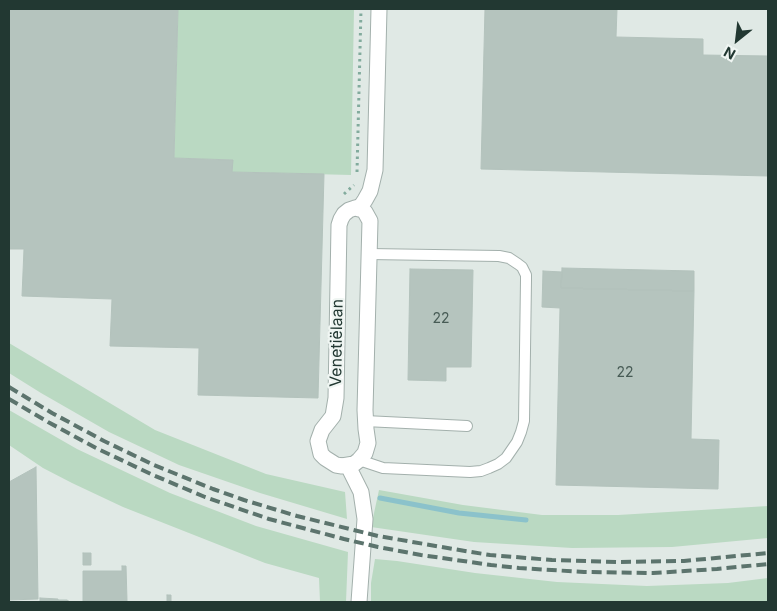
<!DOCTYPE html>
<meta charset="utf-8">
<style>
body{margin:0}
#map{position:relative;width:777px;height:611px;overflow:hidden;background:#e0e9e5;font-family:Inter,sans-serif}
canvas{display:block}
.frame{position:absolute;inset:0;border:10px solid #223832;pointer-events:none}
.north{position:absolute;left:712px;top:15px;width:50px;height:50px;-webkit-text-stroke:4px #f0f6f3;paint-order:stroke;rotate:209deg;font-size:14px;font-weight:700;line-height:20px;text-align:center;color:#223832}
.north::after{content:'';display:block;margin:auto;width:18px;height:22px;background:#223832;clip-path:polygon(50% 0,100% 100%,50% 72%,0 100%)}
</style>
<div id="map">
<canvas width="777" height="611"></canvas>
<div class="frame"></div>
<div class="north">N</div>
</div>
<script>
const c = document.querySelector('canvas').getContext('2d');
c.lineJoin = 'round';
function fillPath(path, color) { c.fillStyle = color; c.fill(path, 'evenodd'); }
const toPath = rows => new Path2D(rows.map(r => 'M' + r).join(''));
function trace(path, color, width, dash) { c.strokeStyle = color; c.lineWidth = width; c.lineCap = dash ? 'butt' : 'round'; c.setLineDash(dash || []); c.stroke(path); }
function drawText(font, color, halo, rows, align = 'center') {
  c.font = font + ' Inter,sans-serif'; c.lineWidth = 4.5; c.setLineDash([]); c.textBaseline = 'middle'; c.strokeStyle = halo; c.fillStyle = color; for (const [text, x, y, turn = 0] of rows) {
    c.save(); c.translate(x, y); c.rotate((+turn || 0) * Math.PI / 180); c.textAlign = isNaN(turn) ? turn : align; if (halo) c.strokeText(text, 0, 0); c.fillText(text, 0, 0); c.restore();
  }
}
const green = toPath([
 [178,9,354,9,351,175,232,172,232,160,174,158],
 [9,343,155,430,266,474,345,492,347,519,260,493,179,465,109,432,41,393,9,373],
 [9,410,77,449,170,493,256,526,348,552,346,602,320,602,319,578,265,563,123,507,72,483,43,468,9,445],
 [379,490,463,505,542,515,618,515,768,506,768,538,672,547,572,548,474,542,371,527],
 [375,559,397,561,475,573,557,582,647,586,728,583,768,578,768,602,371,602,371,583]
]);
const stream = toPath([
 [380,498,459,513,526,520]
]);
const building = toPath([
 [9,9,178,9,174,158,233,160,232,172,324,174,318,398,198,395,199,348,110,346,112,299,22,296,24,249,9,249,9,9],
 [485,9,617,9,616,37,703,39,703,55,768,56,768,176,481,169,485,9],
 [562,268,694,271,694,291,561,288,562,268],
 [410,269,473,270,471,367,446,367,446,381,408,380,410,269],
 [543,271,562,272,561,288,694,291,691,439,719,440,718,489,556,485,560,308,542,307,543,271],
 [36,467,38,599,9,600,9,482,36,467],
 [83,553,91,553,91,565,83,565,83,553],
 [122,566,126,566,127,601,83,601,83,571,122,571,122,566],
 [167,595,171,595,171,602,167,602,167,595],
 [40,598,58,599,58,600,67,600,70,602,40,602,40,598]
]);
const path = toPath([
 [357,172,361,9],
 [344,194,354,185]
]);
const lane = toPath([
 [365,421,467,426],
 [359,460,383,468,470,472,481,471,489,468,498,464,506,458,517,442,521,432,524,421,526,280,526,275,522,267,518,264,509,258,499,256,369,254]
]);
const street = toPath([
 [355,208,363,210,365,212,370,221,365,410,366,429,368,443,365,453,359,460,354,464,342,466,336,465,325,458,321,454,318,441,322,430,333,416,336,398,339,225,341,219,344,214,349,210,355,208],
 [359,209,365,200,370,191,375,170,379,9],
 [348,466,361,492,365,519,359,602]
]);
const rail = toPath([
 [9,387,52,413,104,441,154,465,213,489,244,500,297,516,378,536,465,551,490,555,552,560,617,562,684,561,768,553],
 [9,399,48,422,96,448,153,475,205,497,269,519,344,539,378,547,421,555,491,565,519,568,584,572,653,573,717,569,768,564]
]);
const numberNames = [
 ["22",441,319],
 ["22",625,373]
];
const streetNames = [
 ["Venetiëlaan",337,343,-89]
];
fillPath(green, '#bad9c2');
trace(stream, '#8bc2cb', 5);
fillPath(building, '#b5c4be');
trace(building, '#b3c2bc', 1);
trace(lane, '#a3b0ac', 12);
trace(street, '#a3b0ac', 17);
trace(path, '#82ab9d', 3, [2.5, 4]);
trace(lane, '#fff', 10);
trace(street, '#fff', 15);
trace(rail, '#5c746d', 4, [10, 5]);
drawText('14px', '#475b55', null, numberNames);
drawText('16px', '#223832', '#f0f6f3', streetNames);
</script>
